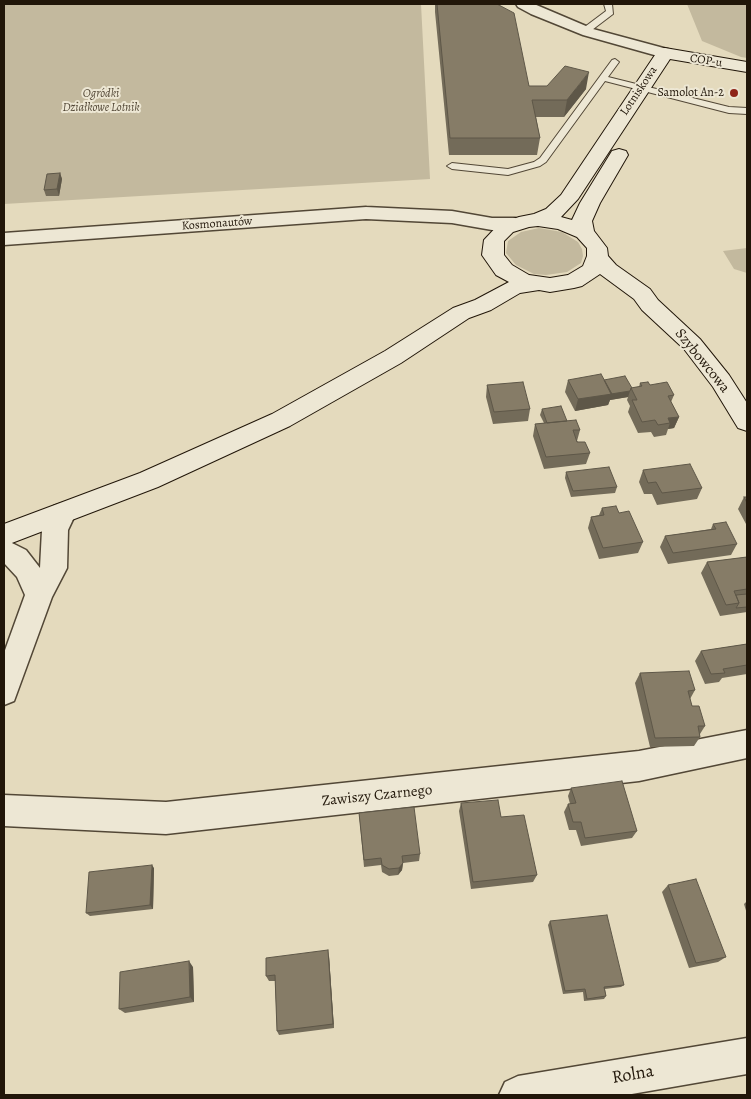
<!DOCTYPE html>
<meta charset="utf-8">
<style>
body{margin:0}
#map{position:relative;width:751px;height:1099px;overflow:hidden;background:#e4dabd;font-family:Alegreya,serif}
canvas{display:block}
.frame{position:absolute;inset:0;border:5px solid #211609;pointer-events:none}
</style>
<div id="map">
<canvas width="751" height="1099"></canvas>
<div class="frame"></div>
</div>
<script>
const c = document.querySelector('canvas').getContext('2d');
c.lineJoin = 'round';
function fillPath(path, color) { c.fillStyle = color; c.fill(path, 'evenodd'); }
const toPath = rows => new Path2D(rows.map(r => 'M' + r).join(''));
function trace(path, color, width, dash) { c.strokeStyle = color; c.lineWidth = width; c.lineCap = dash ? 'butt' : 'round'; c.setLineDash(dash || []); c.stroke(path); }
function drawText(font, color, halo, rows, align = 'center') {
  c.font = font + ' Alegreya,serif'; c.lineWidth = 4; c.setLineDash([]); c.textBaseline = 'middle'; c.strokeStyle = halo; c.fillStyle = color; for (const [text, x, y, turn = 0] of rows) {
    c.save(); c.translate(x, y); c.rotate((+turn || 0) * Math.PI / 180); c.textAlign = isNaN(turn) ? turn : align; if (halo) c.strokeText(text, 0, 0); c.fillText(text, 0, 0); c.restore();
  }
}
const green = toPath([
 [4,4,421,4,430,179,4,204],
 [687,4,747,4,747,58,741,57,702,41],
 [539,228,562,232,578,242,582,249,583,256,581,263,567,272,546,275,534,274,516,265,506,253,508,241,521,232],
 [747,248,747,273,734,269,723,251]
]);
const lane = toPath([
 [604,4,612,4,613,14,588,33,582,33,582,29,606,11,604,4],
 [615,59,619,62,608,77,729,107,747,108,747,114,729,113,605,81,546,162,540,166,508,175,452,169,447,166,452,163,508,169,534,162,540,158,612,60,615,59]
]);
const street = toPath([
 [516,4,534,4,593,29,671,50,673,53,671,56,665,58,583,35,531,14,518,7,516,4],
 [366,207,452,211,492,218,515,218,522,220,525,224,522,228,515,230,492,230,452,223,366,219,4,245,4,233,366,207],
 [63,503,72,506,76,513,68,530,67,568,52,597,14,701,4,705,4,653,25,595,17,577,4,563,4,539,26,550,40,568,42,530,54,506,63,503],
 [747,730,747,758,639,781,166,834,4,826,4,795,166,802,639,751,747,730],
 [747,1038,747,1074,626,1095,499,1095,505,1082,518,1076,747,1038]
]);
const secondary = toPath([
 [665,48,747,62,747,72,670,59,578,199,561,217,572,220,580,203,612,151,619,149,626,151,628,155,600,203,592,221,594,231,607,248,608,256,616,265,650,289,658,300,700,339,729,375,747,403,747,431,738,428,713,387,684,349,642,310,634,299,600,274,582,286,574,288,550,292,539,290,520,293,491,310,469,318,401,363,290,426,158,487,4,546,4,524,140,473,272,414,385,351,453,308,475,300,509,282,496,275,482,255,484,240,499,224,519,217,534,214,546,209,561,195,659,49,665,48],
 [538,226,558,229,577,237,587,248,587,256,583,266,568,275,550,278,529,275,512,265,504,255,504,241,513,232,529,227,538,226]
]);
const wall = toPath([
 [435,4,497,4,529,86,586,89,564,117,536,117,540,138,537,155,449,155,435,12],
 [60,173,62,179,59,196,46,196,44,190],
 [568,380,604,380,632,388,639,387,640,383,650,385,674,395,671,402,679,417,674,428,668,429,666,435,654,437,651,432,638,433,628,412,630,406,627,400,628,397,610,400,608,405,575,411,565,392],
 [487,385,530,409,528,421,493,424,486,397],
 [542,409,567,421,580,430,577,441,590,453,586,464,544,469,533,436,535,424,544,423,540,415],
 [643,470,702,488,697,499,657,505,652,494,644,494,639,482],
 [566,472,617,487,615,493,571,497,565,478],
 [744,497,747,497,747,523,746,524,738,509],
 [602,508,619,513,643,542,638,553,599,559,588,528,591,517,599,515],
 [713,524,737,544,731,555,668,564,660,547,665,536,711,529],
 [747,557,747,612,720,616,701,573,707,562],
 [747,644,747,674,722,678,719,682,705,684,695,661,701,651],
 [640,673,695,690,690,699,692,706,705,726,700,734,700,737,694,746,650,747,635,683],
 [571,788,637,831,632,838,581,846,576,830,569,830,564,812,568,804,570,804,568,796],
 [461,803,501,817,537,875,533,882,471,889,459,811],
 [359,813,420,854,419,861,403,863,402,870,398,875,389,876,382,872,381,865,364,867],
 [154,868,153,909,90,916,86,913],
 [668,885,726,957,718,962,689,968,662,892],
 [747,901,747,914,744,904],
 [550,921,624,985,621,987,605,989,606,996,604,999,584,1001,583,992,563,994,548,925],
 [329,956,334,1028,279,1035,277,1031,275,981,269,981,266,976],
 [193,967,194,1002,125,1013,119,1009]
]);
const shadedWall = toPath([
 [589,72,586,89,564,117,567,100],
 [60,173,62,179,59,196,57,189],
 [630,391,628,397,610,400,608,405,575,411,578,399],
 [679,417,674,428,668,429,670,423,668,418],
 [403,863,402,870,398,875,399,868],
 [152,865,154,868,153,909,150,905],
 [328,950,329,956,334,1028,333,1024],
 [189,961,193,967,194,1002,190,997]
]);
const building = toPath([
 [437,4,497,4,514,13,529,86,547,86,565,66,589,72,567,100,532,100,540,138,450,138,437,4],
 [60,173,57,189,44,190,47,174,60,173],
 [601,374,612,394,578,399,568,380,601,374],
 [625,376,632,388,631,388,630,391,611,394,604,380,625,376],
 [523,382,530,409,494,412,487,385,523,382],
 [648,382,650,385,667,382,674,395,668,396,679,417,668,418,670,423,658,425,655,420,642,422,632,400,637,400,631,388,642,386,640,383,648,382],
 [561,406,567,421,547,423,542,409,561,406],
 [576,420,580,430,573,430,577,442,585,442,590,453,546,457,535,424,576,420],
 [690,464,702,488,662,493,656,482,648,483,643,470,690,464],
 [609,467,617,487,573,491,566,472,609,467],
 [744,497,747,497,747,503,744,497],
 [616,506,619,513,629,511,643,542,603,548,591,517,604,515,602,508,616,506],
 [726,522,737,544,673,553,665,536,716,529,713,524,726,522],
 [747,557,747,589,734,591,739,603,726,605,707,562,747,557],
 [747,594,747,607,736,608,739,603,736,595,747,594],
 [747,644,747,665,723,669,725,673,711,674,701,651,747,644],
 [689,671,695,690,688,691,692,706,699,706,705,726,698,726,700,737,655,738,640,673,689,671],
 [622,781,637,831,585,838,581,822,573,822,568,804,576,803,571,788,622,781],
 [498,800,501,817,524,815,537,875,473,882,461,803,498,800],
 [414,807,420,854,402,856,403,863,399,868,389,869,382,865,381,858,364,860,359,813,414,807],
 [152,865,150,905,86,913,89,872,152,865],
 [696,879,726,957,696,963,668,885,696,879],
 [607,915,624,985,604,987,606,996,587,999,585,989,565,991,550,921,607,915],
 [328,950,333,1024,277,1031,275,975,266,976,266,958,328,950],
 [189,961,190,997,119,1009,120,972,189,961]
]);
const markers = [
 [734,93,5,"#8f2418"]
];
const farStreetnames = [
 ["COP-u",706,61,9],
 ["Lotniskowa",639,91,-56],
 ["Kosmonautów",217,224,-4]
];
const farPoinames = [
 ["Samolot An-2",724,93]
];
const farParknames = [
 ["Ogródki",101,94],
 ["Działkowe Lotnik",101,108]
];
const streetNames = [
 ["Szybowcowa",702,361,51],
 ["Zawiszy Czarnego",377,796,-6]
];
const nearStreetnames = [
 ["Rolna",633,1075,-10]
];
fillPath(green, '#c3b99e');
trace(lane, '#524736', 2);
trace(street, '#524736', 3);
trace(secondary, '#211609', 2);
fillPath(lane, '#ede7d4');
fillPath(street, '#ede7d4');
fillPath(secondary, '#ede7d4');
fillPath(wall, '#736b59');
fillPath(shadedWall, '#5e5748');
fillPath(building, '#867c67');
trace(building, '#5e5748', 1);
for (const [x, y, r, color] of markers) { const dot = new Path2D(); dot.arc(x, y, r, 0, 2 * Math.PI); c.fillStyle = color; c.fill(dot); trace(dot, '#ede7d4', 2); }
drawText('12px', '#211609', '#ede7d4', farStreetnames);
drawText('12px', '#211609', '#ede7d4', farPoinames, 'right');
drawText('italic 12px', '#524736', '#ede7d4', farParknames);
drawText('15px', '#211609', '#ede7d4', streetNames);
drawText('18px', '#211609', '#ede7d4', nearStreetnames);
</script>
